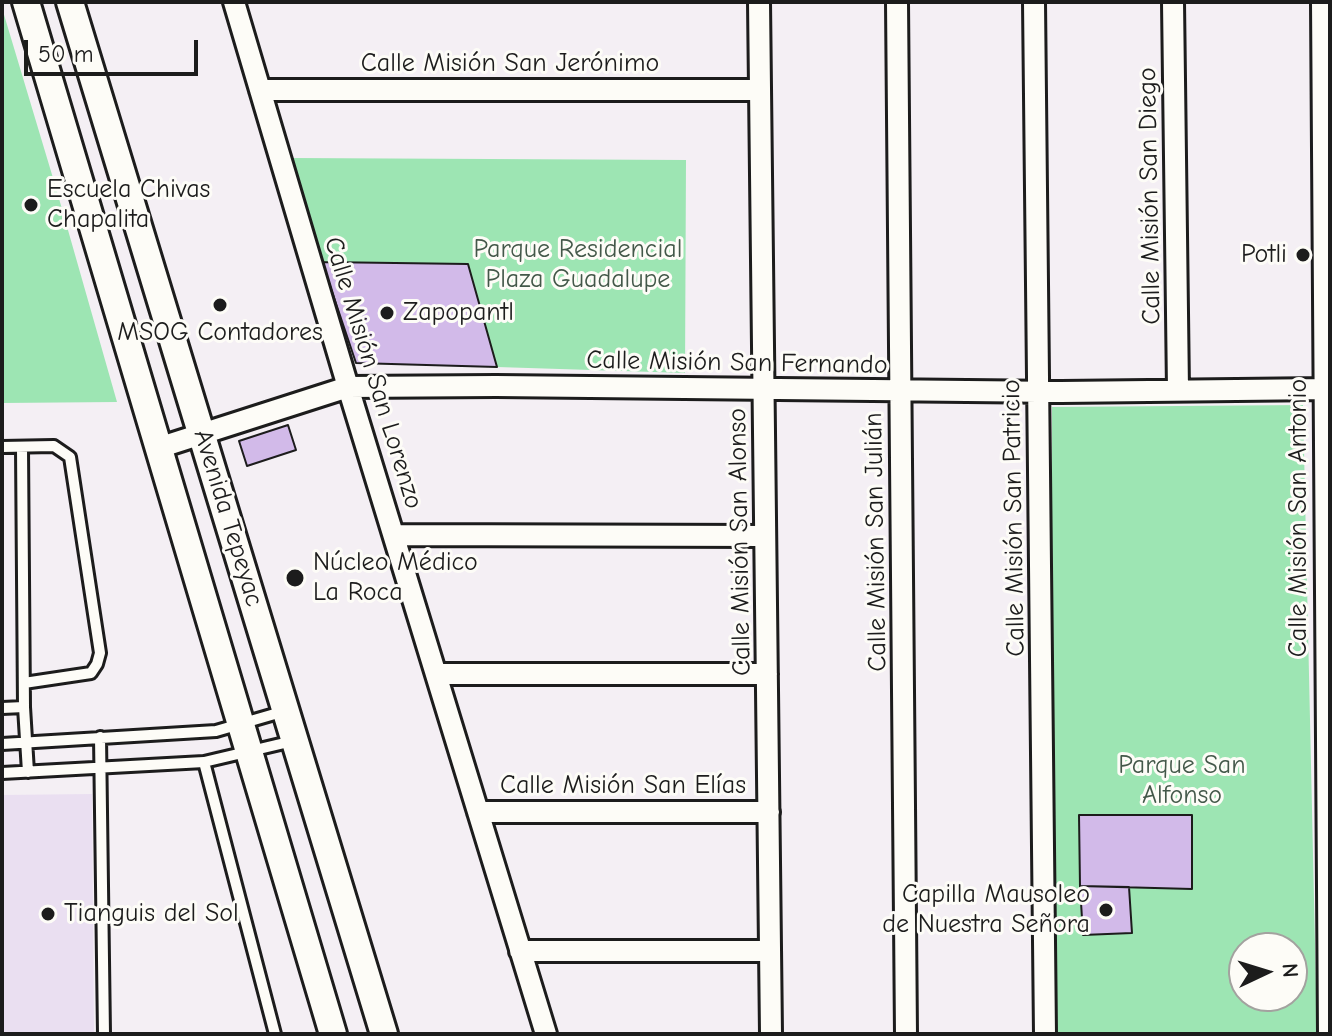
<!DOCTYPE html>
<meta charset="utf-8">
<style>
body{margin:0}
#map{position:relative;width:1332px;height:1036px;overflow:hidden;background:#f4eff4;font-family:"Comic Neue",sans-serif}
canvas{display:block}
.frame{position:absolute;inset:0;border:4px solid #1c1c1c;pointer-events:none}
.north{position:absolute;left:1228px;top:932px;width:80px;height:80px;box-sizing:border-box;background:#fdfcf7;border:2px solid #a3a29f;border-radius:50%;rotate:86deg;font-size:22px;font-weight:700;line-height:32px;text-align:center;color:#1c1c1c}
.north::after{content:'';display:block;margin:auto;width:28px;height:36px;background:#1c1c1c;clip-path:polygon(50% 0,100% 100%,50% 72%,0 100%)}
.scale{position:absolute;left:24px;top:40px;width:174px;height:36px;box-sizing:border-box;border:4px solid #1c1c1c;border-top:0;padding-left:10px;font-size:24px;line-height:28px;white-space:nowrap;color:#1c1c1c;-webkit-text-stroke:6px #fdfcf7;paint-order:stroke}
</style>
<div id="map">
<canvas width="1332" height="1036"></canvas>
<div class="frame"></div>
<div class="north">N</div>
<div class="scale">50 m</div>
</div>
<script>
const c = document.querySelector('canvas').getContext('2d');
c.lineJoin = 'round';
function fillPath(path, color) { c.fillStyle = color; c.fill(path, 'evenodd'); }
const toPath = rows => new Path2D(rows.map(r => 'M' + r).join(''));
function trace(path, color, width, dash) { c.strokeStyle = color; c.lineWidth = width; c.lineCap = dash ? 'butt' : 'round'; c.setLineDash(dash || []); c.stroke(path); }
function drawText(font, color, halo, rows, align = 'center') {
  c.font = font + ' "Comic Neue",sans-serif'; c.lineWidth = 6; c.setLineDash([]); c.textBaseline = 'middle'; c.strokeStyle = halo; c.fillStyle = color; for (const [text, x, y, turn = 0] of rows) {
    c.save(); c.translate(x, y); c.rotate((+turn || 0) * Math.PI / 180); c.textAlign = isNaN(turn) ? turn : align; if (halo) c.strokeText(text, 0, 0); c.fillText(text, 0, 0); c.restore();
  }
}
const built = toPath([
 [92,794,94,1034,2,1034,2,795]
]);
const green = toPath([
 [2,8,56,188,117,402,2,403],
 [292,158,686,160,685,373,497,367,468,264,322,262],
 [1303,405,1317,1034,1052,1034,1052,407],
 [1244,948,1292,948,1292,996,1244,996]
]);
const building = toPath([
 [322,262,468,264,497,367,356,363,322,262],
 [288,425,296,450,247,466,239,441,288,425],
 [1079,815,1192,815,1192,889,1080,886,1079,815],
 [1080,886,1129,887,1132,933,1083,935,1080,886]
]);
const service = toPath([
 [2,447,54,446,70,457,100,653,97,664,91,673,24,683],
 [22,448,24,707,28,772],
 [2,708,24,707],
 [100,737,104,1034],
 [2,744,216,731,285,711],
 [204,762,275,1034],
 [2,773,204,762,293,741]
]);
const minor = toPath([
 [234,2,348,387,546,1034],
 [759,2,771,1034],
 [897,2,906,1034],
 [1034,2,1045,1034],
 [1173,2,1178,390],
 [1322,2,1329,1034],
 [260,90,760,90],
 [158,448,348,387,496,386,1061,392,1324,389],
 [395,535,765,536],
 [437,674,767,674],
 [478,812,769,812],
 [520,951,770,951]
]);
const tertiary = toPath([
 [26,2,333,1034],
 [70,2,384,1034]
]);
const markers = [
 [31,205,8,"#1c1c1c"],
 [1303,255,8,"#1c1c1c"],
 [220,305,8,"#1c1c1c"],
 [387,313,8,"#1c1c1c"],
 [295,578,10,"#1c1c1c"],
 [1106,910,8,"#1c1c1c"],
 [48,914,8,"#1c1c1c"]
];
const streetNames = [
 ["Calle Misión San Jerónimo",510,64],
 ["Calle Misión San Diego",1150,196,-91],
 ["Calle Misión San Fernando",737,363,1],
 ["Calle Misión San Lorenzo",373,373,73],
 ["Avenida Tepeyac",228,518,73],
 ["Calle Misión San Patricio",1014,518,-91],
 ["Calle Misión San Antonio",1299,518,-90],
 ["Calle Misión San Alonso",740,542,-91],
 ["Calle Misión San Julián",876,542,-91],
 ["Calle Misión San Elías",623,786]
];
const poiNames = [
 ["Escuela Chivas",47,190],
 ["Chapalita",47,220],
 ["Potli",1287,255,"right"],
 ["Zapopantl",403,313],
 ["MSOG Contadores",220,333,"center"],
 ["Núcleo Médico",313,563],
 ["La Roca",313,593],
 ["Capilla Mausoleo",1090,895,"right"],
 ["de Nuestra Señora",1090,925,"right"],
 ["Tianguis del Sol",64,914]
];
const parkNames = [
 ["Parque Residencial",578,250],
 ["Plaza Guadalupe",578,280],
 ["Parque San",1182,766],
 ["Alfonso",1182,796]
];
fillPath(built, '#eadff1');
fillPath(green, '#9de5b3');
fillPath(building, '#d2bae9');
trace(building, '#1c1c1c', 2);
trace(service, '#1c1c1c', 16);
trace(minor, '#1c1c1c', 26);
trace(tertiary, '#1c1c1c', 32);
trace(service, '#fdfcf7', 10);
trace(minor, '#fdfcf7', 20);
trace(tertiary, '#fdfcf7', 26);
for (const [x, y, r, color] of markers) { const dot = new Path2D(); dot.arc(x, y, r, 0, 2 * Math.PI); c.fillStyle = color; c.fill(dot); trace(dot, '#fdfcf7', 3); }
drawText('26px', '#1c1c1c', '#fdfcf7', streetNames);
drawText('26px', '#1c1c1c', '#fdfcf7', poiNames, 'left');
drawText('26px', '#435849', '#fdfcf7', parkNames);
</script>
